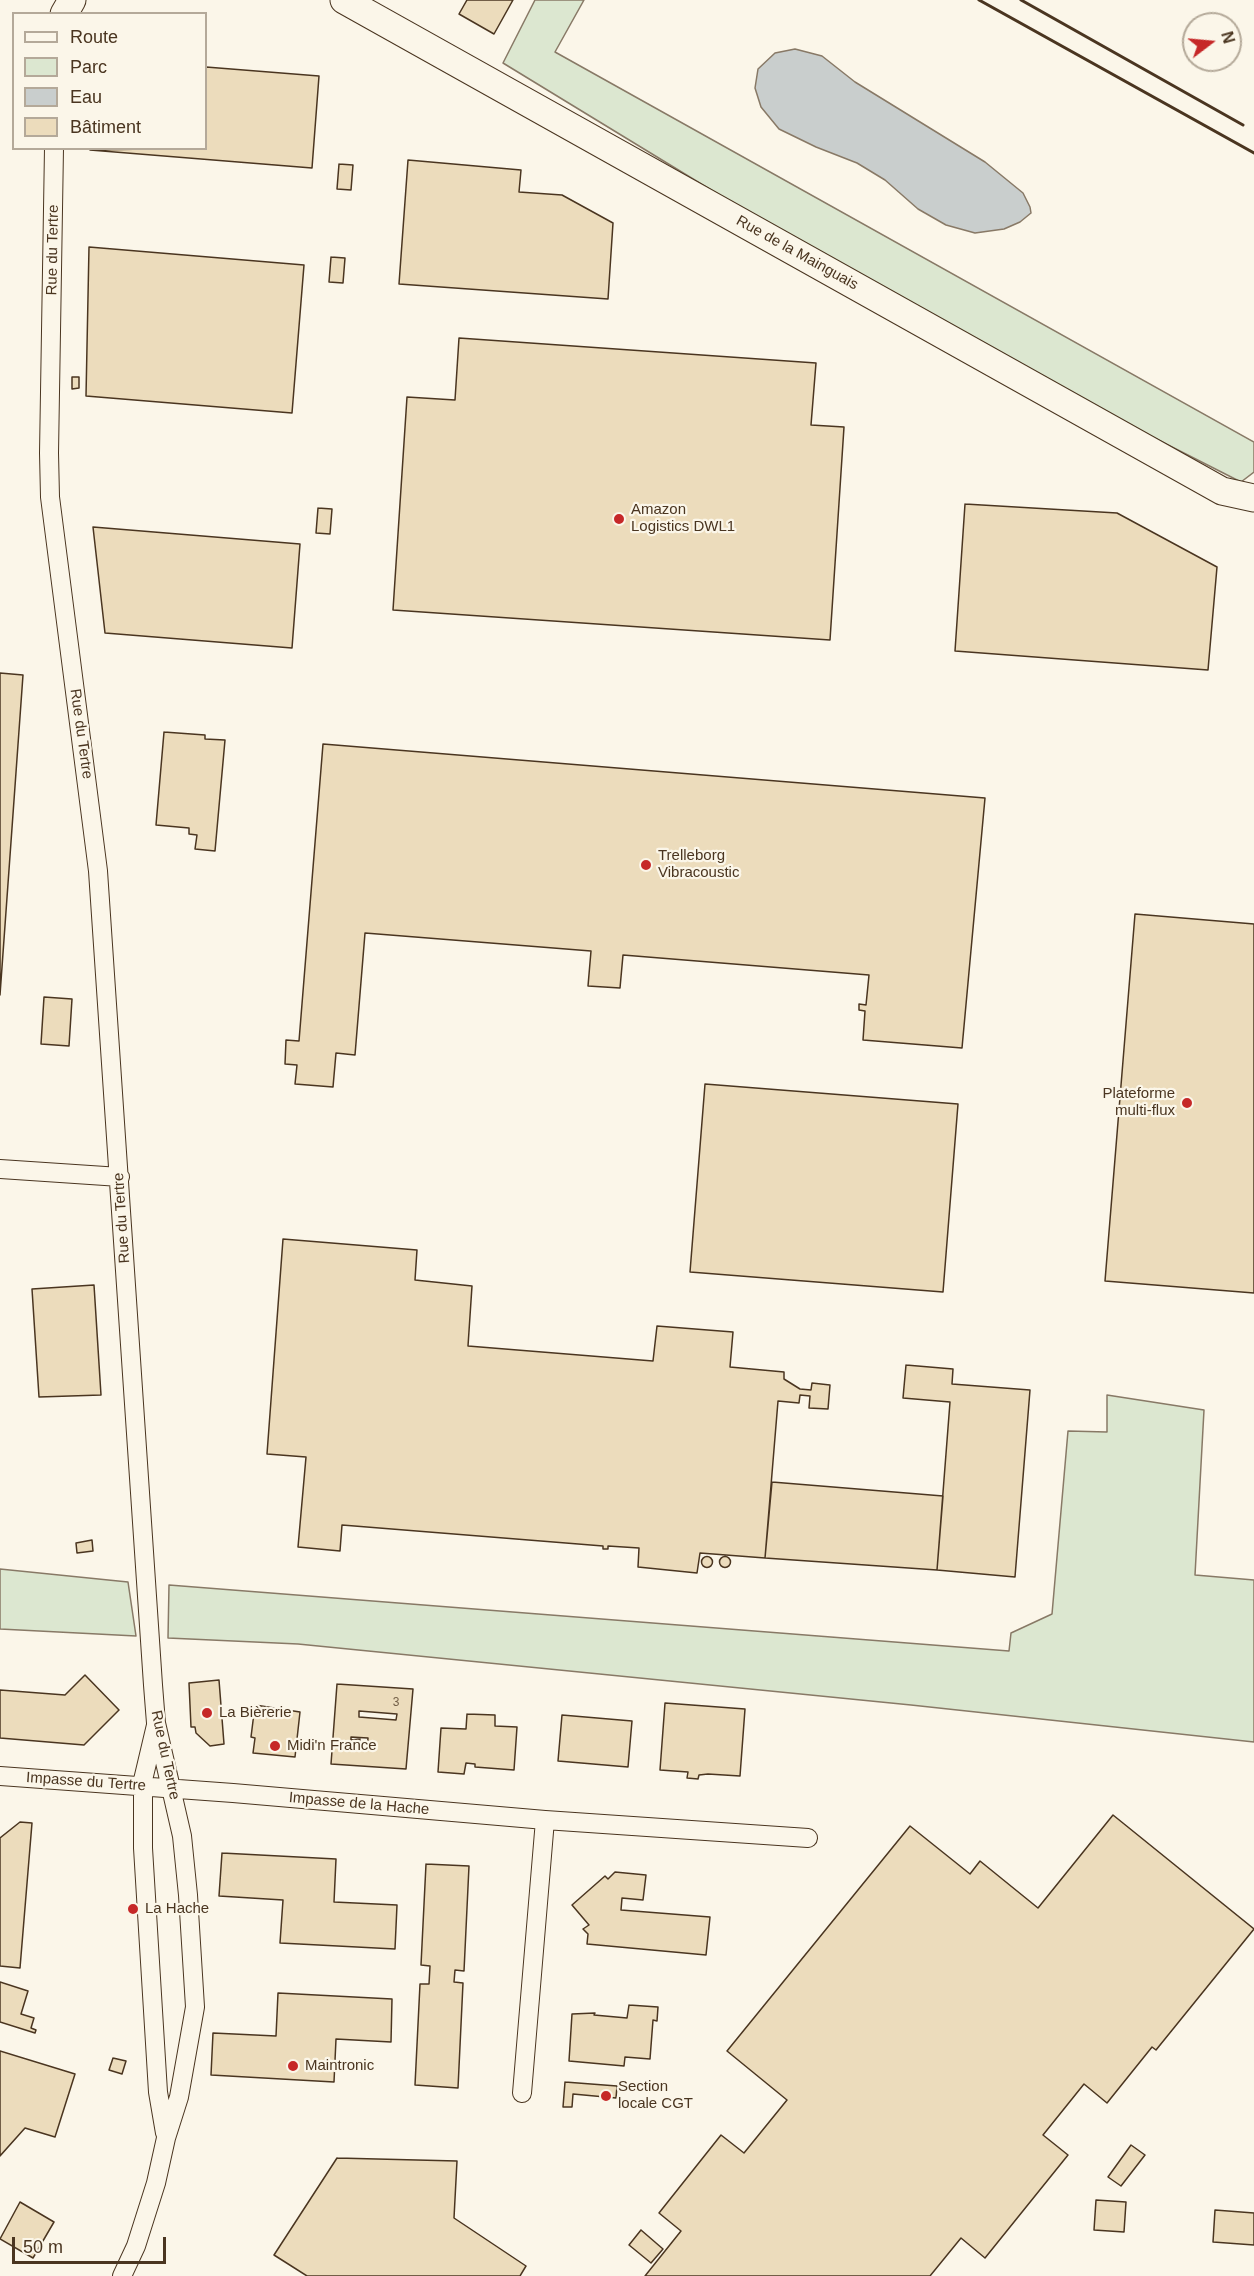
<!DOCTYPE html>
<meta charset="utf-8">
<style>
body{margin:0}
#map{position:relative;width:1254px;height:2276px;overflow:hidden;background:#fbf6e9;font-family:Helvetica,sans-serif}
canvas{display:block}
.legend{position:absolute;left:12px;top:12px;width:195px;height:138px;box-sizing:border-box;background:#fbf6e9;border:2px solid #b4a999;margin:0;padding:8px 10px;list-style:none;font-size:18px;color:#4a3520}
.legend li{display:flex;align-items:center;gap:12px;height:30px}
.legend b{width:30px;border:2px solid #b4a999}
.north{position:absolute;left:1182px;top:12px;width:60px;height:60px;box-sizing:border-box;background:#fbf6e9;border:2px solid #b4a999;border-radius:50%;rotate:74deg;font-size:16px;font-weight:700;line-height:24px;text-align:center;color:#4a3520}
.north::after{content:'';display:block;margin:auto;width:21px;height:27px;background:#c62828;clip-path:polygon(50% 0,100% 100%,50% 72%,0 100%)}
.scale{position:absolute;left:12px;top:2237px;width:154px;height:27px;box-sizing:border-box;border:3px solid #4a3520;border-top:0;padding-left:8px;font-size:18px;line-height:21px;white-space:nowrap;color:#4a3520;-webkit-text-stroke:4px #fbf6e9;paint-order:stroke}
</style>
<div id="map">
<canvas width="1254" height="2276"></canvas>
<ul class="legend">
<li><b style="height:8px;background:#fbf6e9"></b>Route</li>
<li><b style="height:16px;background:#dce7d0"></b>Parc</li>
<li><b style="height:16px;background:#c9cecd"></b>Eau</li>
<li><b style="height:16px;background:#ecdcbc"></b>Bâtiment</li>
</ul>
<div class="north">N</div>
<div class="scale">50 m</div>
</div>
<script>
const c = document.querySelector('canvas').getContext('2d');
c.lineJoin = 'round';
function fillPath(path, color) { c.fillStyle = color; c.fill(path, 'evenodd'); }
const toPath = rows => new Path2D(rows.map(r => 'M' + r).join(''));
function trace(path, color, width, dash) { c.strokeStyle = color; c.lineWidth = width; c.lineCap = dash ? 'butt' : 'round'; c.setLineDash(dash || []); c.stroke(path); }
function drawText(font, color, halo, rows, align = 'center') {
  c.font = font + ' Helvetica,sans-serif'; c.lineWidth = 4.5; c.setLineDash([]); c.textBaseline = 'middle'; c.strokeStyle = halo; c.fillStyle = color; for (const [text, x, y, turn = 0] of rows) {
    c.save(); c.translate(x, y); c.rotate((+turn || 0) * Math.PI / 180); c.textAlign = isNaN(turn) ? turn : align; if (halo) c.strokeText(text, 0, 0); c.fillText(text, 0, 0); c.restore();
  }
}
const green = toPath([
 [535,0,584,0,555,52,1254,442,1254,472,1241,482,1038,379,857,279,503,63,535,0],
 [1107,1395,1204,1410,1195,1575,1254,1580,1254,1742,911,1705,298,1644,168,1638,169,1585,1009,1651,1011,1633,1052,1614,1068,1431,1107,1432,1107,1395],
 [0,1569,128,1582,136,1636,0,1629,0,1569]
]);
const water = toPath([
 [795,49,822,56,855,82,985,162,1023,193,1030,207,1031,213,1020,222,1004,229,975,233,946,225,918,209,885,180,857,163,816,147,779,129,761,107,755,88,758,69,775,53,795,49]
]);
const building = toPath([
 [467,0,513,0,494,34,459,14,467,0],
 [206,67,319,76,312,168,90,150,206,148,206,67],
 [408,160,521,170,519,192,562,195,613,223,608,299,399,284,408,160],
 [339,164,353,165,351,190,337,189,339,164],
 [89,247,304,265,292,413,86,396,89,247],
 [331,257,345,258,343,283,329,282,331,257],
 [459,338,816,363,811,425,844,427,830,640,393,610,407,397,455,400,459,338],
 [72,377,79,377,79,388,72,389,72,377],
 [965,504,1117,513,1217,567,1208,670,955,651,965,504],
 [318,508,332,509,330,534,316,533,318,508],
 [93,527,300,544,292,648,105,633,93,527],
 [0,673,23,675,0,995,0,673],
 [164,732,205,735,205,739,225,740,215,851,195,849,197,835,189,834,189,828,156,825,164,732],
 [323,744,985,798,962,1048,863,1040,865,1011,859,1010,859,1004,866,1005,869,975,623,955,620,988,588,986,591,951,365,933,355,1055,336,1053,333,1087,295,1084,297,1065,285,1064,286,1040,299,1041,323,744],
 [1135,914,1254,924,1254,1293,1105,1281,1135,914],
 [44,997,72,999,69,1046,41,1044,44,997],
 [705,1084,958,1104,943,1292,690,1272,705,1084],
 [283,1239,417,1250,415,1280,472,1286,468,1346,653,1361,657,1326,733,1332,730,1367,784,1372,784,1379,800,1389,811,1390,812,1383,830,1385,828,1409,809,1408,810,1396,800,1395,799,1403,778,1401,765,1558,700,1553,697,1573,638,1567,639,1548,608,1546,608,1549,603,1549,603,1546,342,1525,340,1551,298,1547,306,1457,267,1454,283,1239],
 [94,1285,101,1395,39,1397,32,1289,94,1285],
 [906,1365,953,1369,952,1384,1030,1390,1015,1577,937,1570,950,1402,903,1398,906,1365],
 [772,1482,943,1496,937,1570,765,1558,772,1482],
 [92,1540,93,1551,77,1553,76,1543,92,1540],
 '719.5 1562a5.5 5.5 0 1 1 11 0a5.5 5.5 0 1 1-11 0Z',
 '701.5 1562a5.5 5.5 0 1 1 11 0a5.5 5.5 0 1 1-11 0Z',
 [85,1675,119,1710,84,1745,0,1738,0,1690,65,1695,85,1675],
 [219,1680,224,1744,210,1746,196,1733,195,1727,191,1727,189,1683,219,1680],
 [337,1684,413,1689,406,1769,331,1764,337,1684],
 [359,1711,397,1714,396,1720,359,1717,359,1711],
 [351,1737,368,1738,367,1750,351,1748,351,1743,359,1745,360,1739,351,1740,351,1737],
 [665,1703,745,1709,740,1776,708,1774,699,1775,698,1779,687,1778,688,1772,660,1770,665,1703],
 [255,1705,300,1712,295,1757,253,1753,255,1738,251,1737,255,1705],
 [467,1714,495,1715,495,1726,517,1727,514,1770,475,1767,475,1764,466,1763,464,1774,438,1772,441,1728,466,1729,467,1714],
 [562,1715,632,1721,628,1767,558,1761,562,1715],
 [1113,1815,1254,1929,1156,2050,1152,2047,1107,2103,1084,2084,1043,2135,1068,2155,985,2258,961,2238,930,2276,645,2276,681,2231,659,2213,721,2135,744,2153,787,2100,727,2051,910,1826,970,1874,980,1861,1038,1908,1113,1815],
 [20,1822,32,1823,20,1968,0,1966,0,1838,20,1822],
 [222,1853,336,1859,334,1902,397,1905,395,1949,280,1943,283,1900,219,1896,222,1853],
 [426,1864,469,1866,464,1971,455,1970,454,1982,463,1983,458,2088,415,2085,420,1984,429,1984,430,1966,421,1965,426,1864],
 [615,1872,646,1875,643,1900,622,1898,621,1910,710,1917,706,1955,587,1944,588,1934,583,1929,589,1925,572,1905,605,1876,608,1879,615,1872],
 [0,1982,28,1991,21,2014,34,2018,31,2028,36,2030,35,2033,0,2022,0,1982],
 [278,1993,392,1999,391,2042,336,2039,334,2082,211,2075,213,2033,276,2036,278,1993],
 [629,2005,658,2007,657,2021,653,2020,650,2059,625,2057,624,2066,569,2061,572,2014,595,2013,594,2015,627,2018,629,2005],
 [0,2051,75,2074,55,2137,25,2128,0,2156,0,2051],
 [113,2058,126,2061,122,2074,109,2070,113,2058],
 [565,2082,617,2086,616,2098,573,2094,572,2107,563,2107,565,2082],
 [1131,2145,1145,2155,1121,2186,1108,2177,1131,2145],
 [337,2158,457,2161,454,2218,526,2266,520,2276,307,2276,274,2255,337,2158],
 [1096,2200,1126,2202,1124,2232,1094,2230,1096,2200],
 [20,2202,54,2222,33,2258,0,2239,20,2202],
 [1215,2210,1254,2213,1254,2245,1213,2242,1215,2210],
 [641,2230,663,2249,651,2263,629,2245,641,2230]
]);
const street = toPath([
 [54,148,49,453,50,497,98,871,153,1685,156,1723,182,1836,188,1895,195,2007,179,2097,166,2138,156,2183,136,2246,122,2276],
 [0,1169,120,1177],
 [156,1725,143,1780,143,1848,158,2092,165,2133],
 [0,1776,233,1793,545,1820,808,1838],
 [522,2093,545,1820]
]);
const secondary = toPath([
 [344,0,1222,491,1254,498],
 [64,14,72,0]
]);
const wall = toPath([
 [979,0,1254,153],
 [1021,0,1243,125]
]);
const markers = [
 [619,519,6,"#c62828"],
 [646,865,6,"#c62828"],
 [1187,1103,6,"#c62828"],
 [207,1713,6,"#c62828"],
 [275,1746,6,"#c62828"],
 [133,1909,6,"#c62828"],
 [293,2066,6,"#c62828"],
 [606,2096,6,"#c62828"]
];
const numberNames = [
 ["3",396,1703]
];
const streetNames = [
 ["Rue du Tertre",53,250,-89],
 ["Rue de la Mainguais",797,253,29],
 ["Rue du Tertre",81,734,82],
 ["Rue du Tertre",122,1218,-94],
 ["Rue du Tertre",165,1755,78],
 ["Impasse du Tertre",86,1782,4],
 ["Impasse de la Hache",359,1804,5]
];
const poiNames = [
 ["Amazon",631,510],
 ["Logistics DWL1",631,527],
 ["Trelleborg",658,856],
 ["Vibracoustic",658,873],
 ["Plateforme",1175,1094,"right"],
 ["multi-flux",1175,1111,"right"],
 ["La Bièrerie",219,1713],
 ["Midi'n France",287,1746],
 ["La Hache",145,1909],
 ["Maintronic",305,2066],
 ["Section",618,2087],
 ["locale CGT",618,2104]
];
fillPath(green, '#dce7d0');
trace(green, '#887966', 1.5);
fillPath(water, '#c9cecd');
trace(water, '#887966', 1.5);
fillPath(building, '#ecdcbc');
trace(building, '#4a3520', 1.5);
trace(street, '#4a3520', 20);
trace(secondary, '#4a3520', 29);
trace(street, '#fbf6e9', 18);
trace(secondary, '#fbf6e9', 27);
trace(wall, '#4a3520', 3);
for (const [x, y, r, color] of markers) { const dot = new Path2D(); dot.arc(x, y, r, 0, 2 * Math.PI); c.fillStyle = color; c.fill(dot); trace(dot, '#fbf6e9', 2); }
drawText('12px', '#725f47', null, numberNames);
drawText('15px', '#4a3520', '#fbf6e9', streetNames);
drawText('15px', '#4a3520', '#fbf6e9', poiNames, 'left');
</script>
